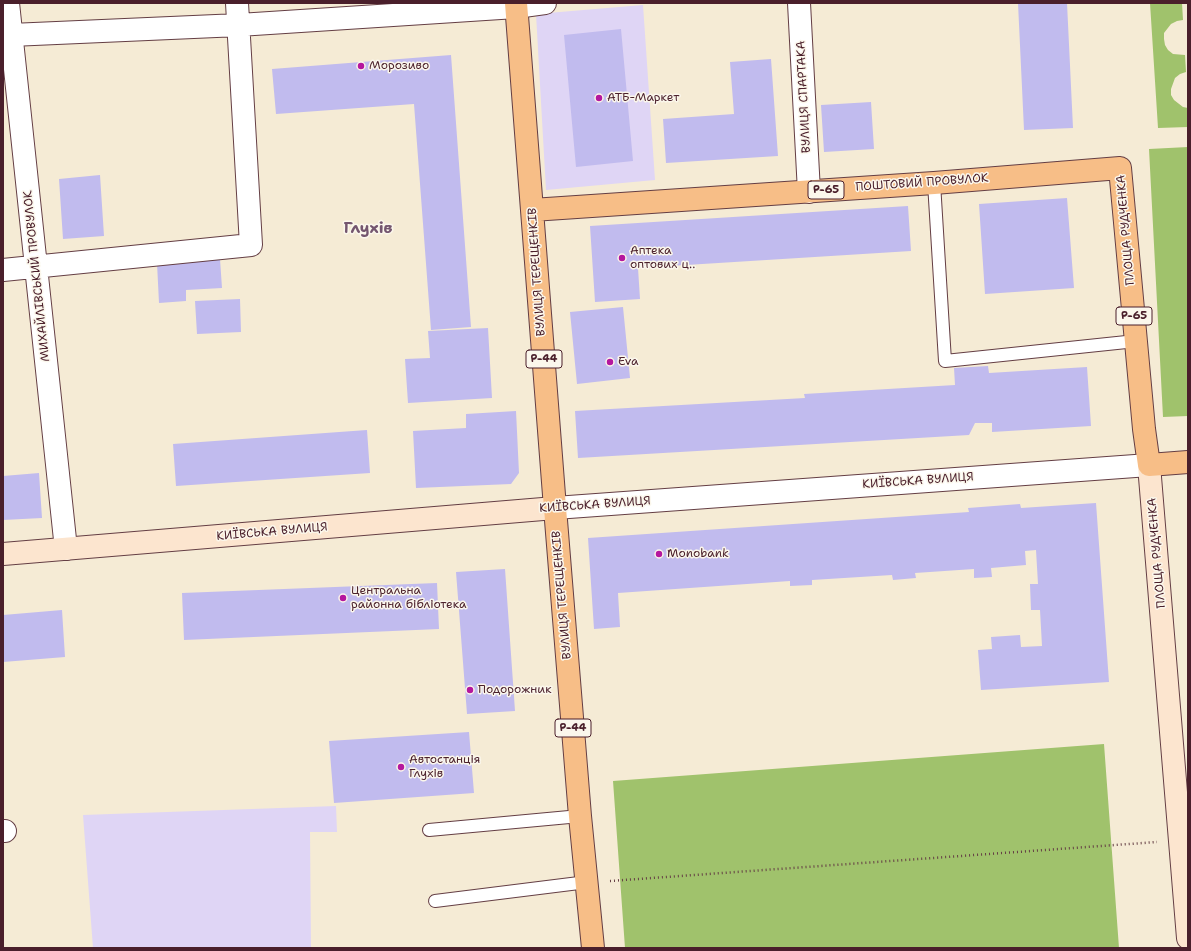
<!DOCTYPE html>
<meta charset="utf-8">
<style>
body{margin:0}
#map{position:relative;width:1191px;height:951px;overflow:hidden;background:#f5ebd5;font-family:"Shantell Sans",sans-serif}
canvas{display:block}
.frame{position:absolute;inset:0;border:4px solid #4a1f2b;pointer-events:none}
</style>
<div id="map">
<canvas width="1191" height="951"></canvas>
<div class="frame"></div>
</div>
<script>
const c = document.querySelector('canvas').getContext('2d');
c.lineJoin = 'round';
function fillPath(path, color) { c.fillStyle = color; c.fill(path, 'evenodd'); }
const toPath = rows => new Path2D(rows.map(r => 'M' + r).join(''));
function trace(path, color, width, dash) { c.strokeStyle = color; c.lineWidth = width; c.lineCap = dash ? 'butt' : 'round'; c.setLineDash(dash || []); c.stroke(path); }
function drawText(font, color, halo, rows, align = 'center') {
  c.font = font + ' "Shantell Sans",sans-serif'; c.lineWidth = 3; c.setLineDash([]); c.textBaseline = 'middle'; c.strokeStyle = halo; c.fillStyle = color; for (const [text, x, y, turn = 0] of rows) {
    c.save(); c.translate(x, y); c.rotate((+turn || 0) * Math.PI / 180); c.textAlign = isNaN(turn) ? turn : align; if (halo) c.strokeText(text, 0, 0); c.fillText(text, 0, 0); c.restore();
  }
}
const built = toPath([
 [643,5,655,180,546,190,536,14],
 [336,806,337,832,310,832,311,948,93,948,83,815]
]);
const green = toPath([
 [1150,3,1182,3,1183,20,1177,21,1171,24,1164,33,1164,39,1165,45,1168,50,1173,54,1185,55,1186,72,1180,74,1175,78,1171,89,1171,95,1174,100,1183,107,1188,108,1188,127,1158,128],
 [1188,147,1188,416,1163,417,1149,149],
 [1104,744,1119,948,625,948,613,781]
]);
const building = toPath([
 [1018,3,1067,3,1073,128,1024,130],
 [621,29,633,161,576,167,564,35],
 [451,55,471,327,431,330,414,104,276,114,272,69],
 [771,59,778,156,666,163,663,119,734,114,730,62],
 [871,102,874,149,824,152,821,105],
 [100,175,104,236,63,239,59,179],
 [1067,198,1074,288,985,294,979,204],
 [908,206,911,251,638,268,640,299,595,302,590,226],
 [220,259,222,288,186,290,186,301,159,303,157,263],
 [240,299,241,332,197,334,195,301],
 [623,307,630,378,577,384,570,312],
 [488,328,492,398,408,403,405,359,430,358,428,331],
 [988,366,989,373,1087,367,1091,426,992,432,992,423,975,423,969,435,578,458,575,411,805,398,804,394,955,385,954,368],
 [516,411,519,473,511,484,416,488,413,431,466,428,466,414],
 [367,430,370,473,176,486,173,444],
 [39,473,42,518,3,520,3,476],
 [1096,503,1109,682,981,690,978,650,992,649,991,637,1020,635,1021,647,1042,646,1040,610,1031,610,1030,584,1038,584,1036,550,1025,551,1026,565,991,568,992,577,974,578,974,569,915,573,916,578,893,580,892,575,812,580,812,585,790,586,790,581,618,593,620,627,594,629,588,538,969,512,968,508,1020,504,1021,508],
 [505,569,515,711,467,714,456,572],
 [437,583,439,629,184,640,182,593],
 [62,610,65,657,3,662,3,615],
 [469,732,474,793,334,803,329,741]
]);
const path = toPath([
 [610,881,1157,842]
]);
const lane = toPath([
 [934,183,945,361,1136,341],
 [429,830,580,816],
 [435,901,587,882]
]);
const street = toPath([
 [8,3,66,549],
 [799,3,809,192],
 [3,34,11,35,239,25,516,7,545,3],
 [3,270,251,245,237,3],
 [555,508,1149,465],
 [3,831,5,831]
]);
const secondary = toPath([
 [1149,465,1188,938],
 [3,554,555,508]
]);
const primary = toPath([
 [516,3,555,508,580,816,593,948],
 [532,210,934,183,1120,168,1144,429,1149,465,1188,462]
]);
const markers = [
 [361,66,4,"#b5179e"],
 [599,98,4,"#b5179e"],
 [622,258,4,"#b5179e"],
 [610,362,4,"#b5179e"],
 [659,554,4,"#b5179e"],
 [343,598,4,"#b5179e"],
 [470,690,4,"#b5179e"],
 [401,767,4,"#b5179e"]
];
const shields = [
 [826,190,36],
 [1134,316,36],
 [544,359,36],
 [573,728,36]
];
const shieldNames = [
 ["Р-65",826,190],
 ["Р-65",1134,316],
 ["Р-44",544,359],
 ["Р-44",573,728]
];
const poiNames = [
 ["Морозиво",369,66],
 ["АТБ-Маркет",607,98],
 ["Аптека",630,251],
 ["оптових ц‥",630,265],
 ["Eva",618,362],
 ["Monobank",667,554],
 ["Центральна",351,591],
 ["районна бібліотека",351,605],
 ["Подорожник",478,690],
 ["Автостанція",409,760],
 ["Глухів",409,774]
];
const streetNames = [
 ["ВУЛИЦЯ СПАРТАКА",804,97,-93],
 ["ПОШТОВИЙ ПРОВУЛОК",922,183,-4],
 ["ПЛОЩА РУДЧЕНКА",1126,230,-95],
 ["ВУЛИЦЯ ТЕРЕЩЕНКІВ",537,272,-94],
 ["МИХАЙЛІВСЬКИЙ ПРОВУЛОК",37,276,-96],
 ["КИЇВСЬКА ВУЛИЦЯ",918,481,-4],
 ["КИЇВСЬКА ВУЛИЦЯ",595,505,-4],
 ["КИЇВСЬКА ВУЛИЦЯ",272,532,-5],
 ["ПЛОЩА РУДЧЕНКА",1157,553,-95],
 ["ВУЛИЦЯ ТЕРЕЩЕНКІВ",562,595,-95]
];
const districtNames = [
 ["Глухів",368,229]
];
fillPath(built, '#dfd5f5');
fillPath(green, '#a0c26c');
fillPath(building, '#c1bbee');
trace(lane, '#643e44', 14);
trace(street, '#643e44', 24);
trace(secondary, '#643e44', 24);
trace(primary, '#643e44', 24);
trace(path, '#643e44', 2.5, [1, 3]);
trace(lane, '#fff', 12);
trace(street, '#fff', 22);
trace(secondary, '#fce5cf', 22);
trace(primary, '#f7be87', 22);
for (const [x, y, r, color] of markers) { const dot = new Path2D(); dot.arc(x, y, r, 0, 2 * Math.PI); c.fillStyle = color; c.fill(dot); trace(dot, '#fbf7ec', 1.5); }
for (const [x, y, w] of shields) { const box = new Path2D(); box.roundRect(x - w / 2, y - 9, w, 18, 3); c.fillStyle = '#fbf7ec'; c.fill(box); trace(box, '#4a1f2b', 1); }
drawText('bold 11px', '#4a1f2b', null, shieldNames);
drawText('12px', '#4a1f2b', '#fbf7ec', poiNames, 'left');
drawText('12px', '#4a1f2b', '#fbf7ec', streetNames);
drawText('bold 16px', '#74566f', '#fbf7ec', districtNames);
</script>
